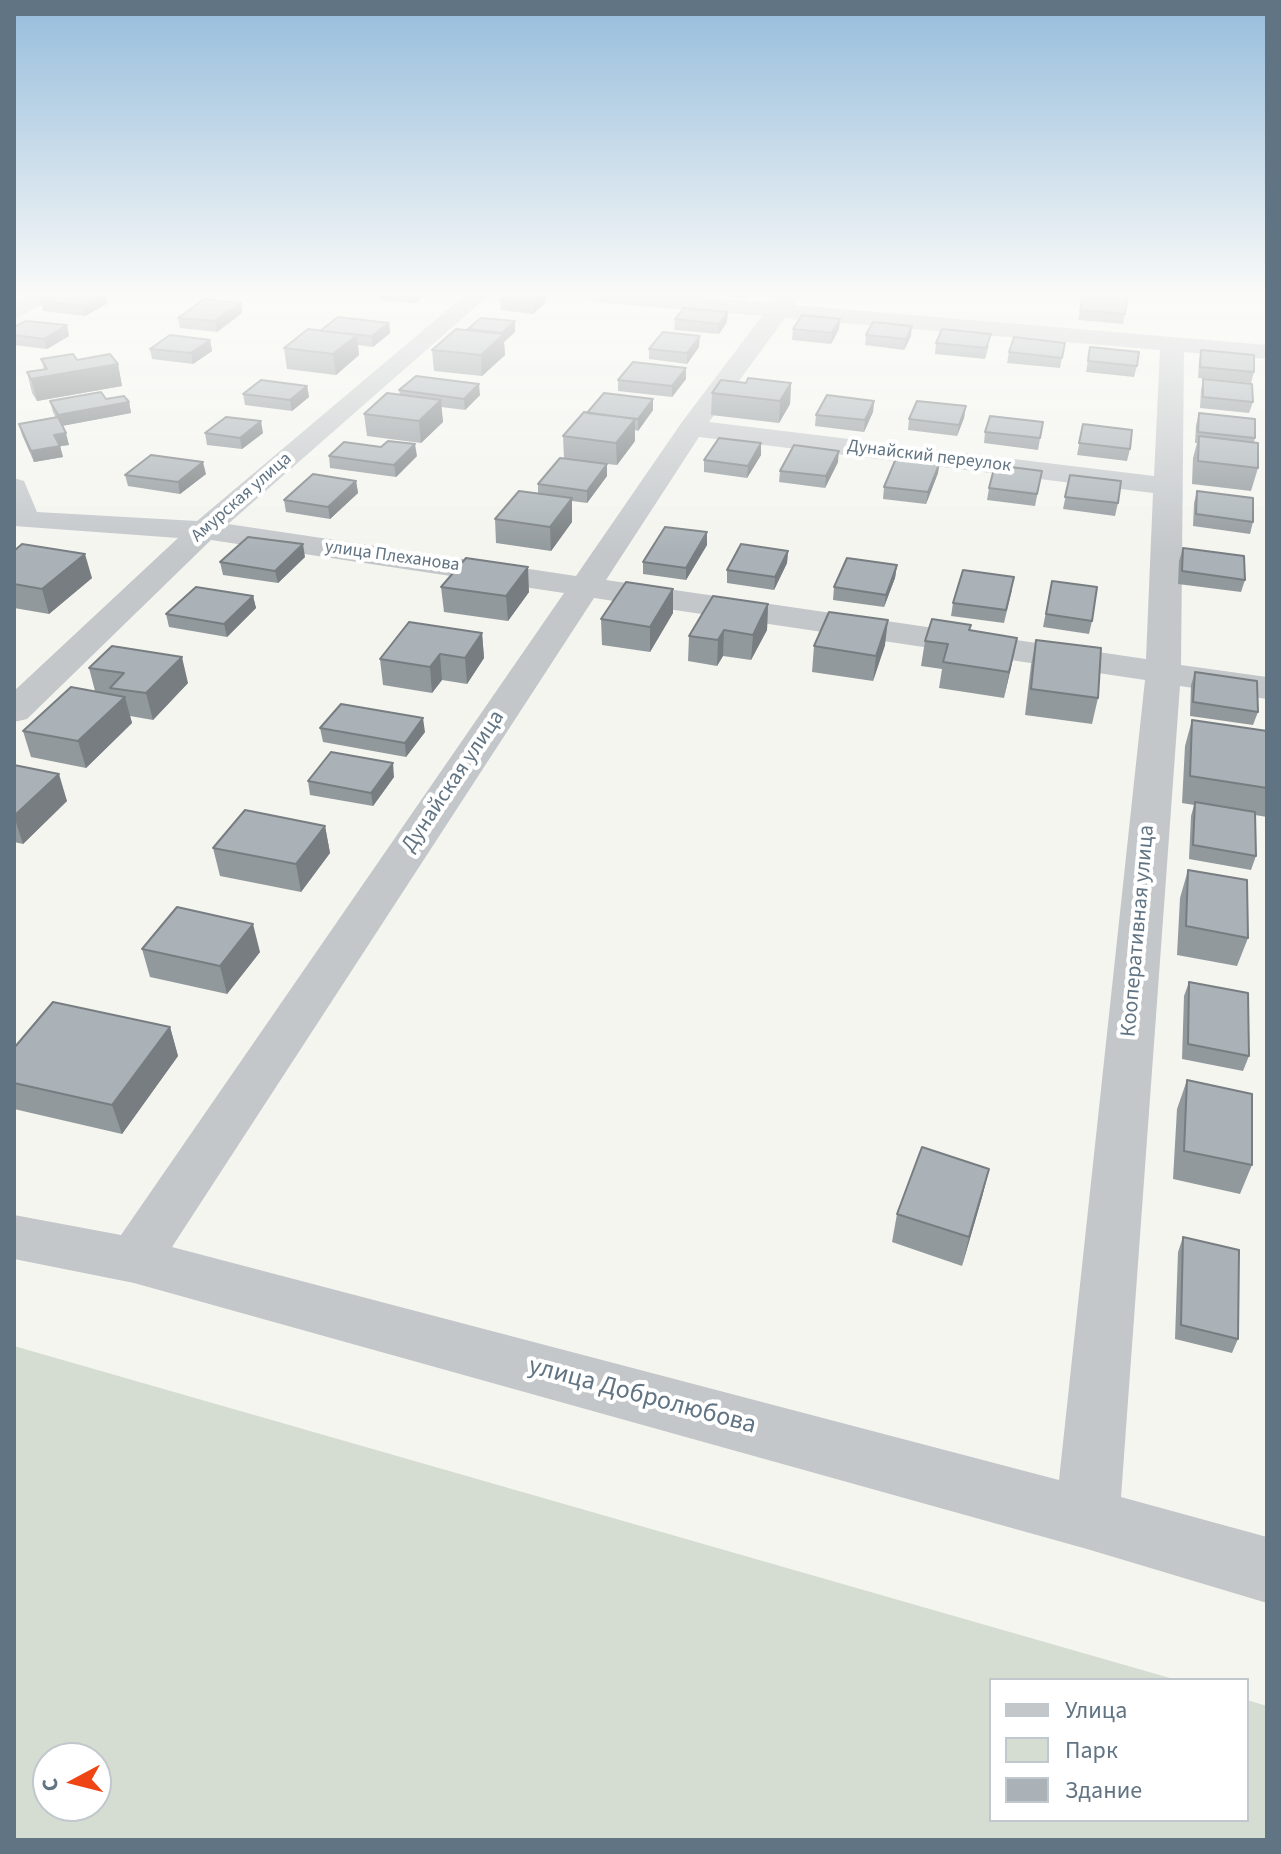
<!DOCTYPE html>
<meta charset="utf-8">
<style>
body{margin:0}
#map{position:relative;width:1281px;height:1854px;overflow:hidden;background:#f5f5f0;font-family:"Source Sans 3",sans-serif}
canvas{display:block}
.frame{position:absolute;inset:0;border:16px solid #617483;pointer-events:none}
.legend{position:absolute;left:989px;top:1678px;width:260px;height:144px;box-sizing:border-box;background:#fff;border:2px solid #c0c7cd;margin:0;padding:10px 14px;list-style:none;font-size:24px;color:#617483}
.legend li{display:flex;align-items:center;gap:16px;height:40px}
.legend b{width:40px;border:2px solid #c0c7cd}
.north{position:absolute;left:32px;top:1742px;width:80px;height:80px;box-sizing:border-box;background:#fff;border:2px solid #c0c7cd;border-radius:50%;rotate:263deg;font-size:22px;font-weight:700;line-height:32px;text-align:center;color:#617483}
.north::after{content:'';display:block;margin:auto;width:28px;height:36px;background:#ef4515;clip-path:polygon(50% 0,100% 100%,50% 72%,0 100%)}
</style>
<div id="map">
<canvas width="1281" height="1854"></canvas>
<div class="frame"></div>
<ul class="legend">
<li><b style="height:10px;background:#c3c7ca"></b>Улица</li>
<li><b style="height:22px;background:#d5dcd1"></b>Парк</li>
<li><b style="height:22px;background:#aab2b7"></b>Здание</li>
</ul>
<div class="north">С</div>
</div>
<script>
const c = document.querySelector('canvas').getContext('2d');
c.lineJoin = 'round';
function fillPath(path, color) { c.fillStyle = color; c.fill(path, 'evenodd'); }
const toPath = rows => new Path2D(rows.map(r => 'M' + r).join(''));
function trace(path, color, width, dash) { c.strokeStyle = color; c.lineWidth = width; c.lineCap = dash ? 'butt' : 'round'; c.setLineDash(dash || []); c.stroke(path); }
function drawText(font, color, halo, rows, align = 'center') {
  c.font = font + ' "Source Sans 3",sans-serif'; c.lineWidth = 8; c.setLineDash([]); c.textBaseline = 'middle'; c.strokeStyle = halo; c.fillStyle = color; for (const [text, x, y, turn = 0] of rows) {
    c.save(); c.translate(x, y); c.rotate((+turn || 0) * Math.PI / 180); c.textAlign = isNaN(turn) ? turn : align; if (halo) c.strokeText(text, 0, 0); c.fillText(text, 0, 0); c.restore();
  }
}
const green = toPath([
 [14,1346,1177,1680,991,1680,991,1820,1247,1820,1247,1700,1267,1706,1267,1840,14,1840],
 [48,1758,96,1758,96,1806,48,1806]
]);
const minor = toPath([
 [31,295,59,295,14,320,14,304,31,295],
 [465,295,489,295,228,524,576,576,682,422,762,316,593,302,582,295,670,295,772,303,779,295,801,295,794,305,1267,345,1267,359,1184,352,1181,665,1267,677,1267,699,1180,686,1121,1497,1267,1537,1267,1603,1087,1549,134,1283,14,1259,14,1215,121,1235,564,593,211,540,27,719,14,722,14,691,178,538,14,526,14,478,24,481,37,512,197,521,465,295],
 [785,318,1160,350,1154,476,709,422,785,318],
 [699,437,1153,493,1146,659,606,580,699,437],
 [594,598,1145,680,1059,1480,172,1247,594,598]
]);
const wall = toPath([
 [52,295,106,295,108,303,85,316,43,311,40,301],
 [379,295,425,295,415,303,379,300],
 [714,295,748,295,746,298],
 [1083,295,1128,296,1123,324,1078,320],
 [500,300,546,302,533,314,501,310],
 [241,303,242,313,217,332,180,328,178,318],
 [675,319,727,322,719,334,674,330],
 [840,319,839,329,831,344,792,340,793,329],
 [515,321,515,332,504,342,505,355,482,376,434,371,432,350],
 [389,323,390,333,373,347,358,345,359,355,336,375,287,369,284,348,320,331],
 [14,327,69,336,47,349,14,345],
 [866,335,911,336,904,350,865,345],
 [210,340,212,351,193,364,152,359,150,349],
 [936,343,989,345,985,359,935,354],
 [1065,343,1060,368,1007,363,1009,352],
 [699,347,687,364,649,359,649,349],
 [1090,347,1137,366,1134,377,1086,372],
 [1201,350,1254,372,1251,383,1198,378,1199,361],
 [41,359,77,360,118,364,122,386,37,401,32,393,27,372,44,369],
 [686,379,672,397,618,391,618,380],
 [1203,379,1253,402,1249,413,1200,408,1201,390],
 [746,383,791,383,790,404,779,423,711,415,712,393],
 [307,386,309,397,292,411,245,405,243,394],
 [399,390,480,395,465,410,441,407,443,422,421,443,367,436,364,414,400,395],
 [106,399,129,402,131,413,62,426,69,445,60,446,63,457,34,462,22,435,19,424,56,418,53,412,50,401],
 [874,401,873,412,864,432,815,426,816,415],
 [966,406,964,418,957,436,908,430,909,419],
 [653,410,638,431,635,430,635,441,617,465,607,464,607,476,587,503,572,501,572,522,551,551,496,543,495,519,538,494,538,484,564,459,563,436],
 [1199,413,1255,438,1254,442,1258,468,1251,491,1192,484,1193,458,1197,443,1195,443,1196,425],
 [1043,422,1038,450,984,443,985,432],
 [1083,424,1130,449,1127,461,1077,455],
 [205,433,263,433,242,449,207,445],
 [761,455,747,478,704,472,704,460],
 [329,456,417,456,396,477,330,468],
 [838,462,825,488,779,482,780,471],
 [1042,471,1035,506,987,500,989,488],
 [938,473,926,504,883,499,884,487],
 [206,474,180,494,128,486,125,475],
 [1070,475,1118,503,1115,516,1063,509],
 [356,481,358,493,330,519,286,512,284,500],
 [1197,491,1253,522,1250,534,1193,526,1194,503],
 [707,545,686,580,643,574,643,562],
 [1183,548,1245,580,1241,592,1178,584,1179,561],
 [14,551,92,578,49,614,14,608],
 [788,551,787,563,774,590,727,583,727,570],
 [305,557,278,583,223,575,220,562],
 [897,565,895,578,884,607,833,600,834,587],
 [1052,581,1092,621,1089,634,1043,627],
 [441,587,529,592,508,621,444,612],
 [1012,590,1004,623,951,616,953,603],
 [253,596,256,608,227,637,169,627,166,614],
 [768,604,767,630,751,660,723,656,717,666,688,661,689,636],
 [673,613,650,652,602,645,601,619],
 [970,631,1017,638,1004,698,939,688,942,669,921,666,925,641],
 [482,633,484,658,467,684,442,680,432,693,383,685,380,659],
 [1036,640,1098,698,1092,724,1025,715,1031,665],
 [885,645,873,681,812,672,814,646],
 [89,668,188,683,153,720,130,716,132,723,86,768,31,757,23,731,95,691],
 [1195,672,1258,712,1253,725,1190,716,1191,685],
 [1192,720,1267,731,1267,817,1255,815,1256,856,1251,870,1189,859,1191,816,1194,805,1182,803,1185,746],
 [320,728,425,732,406,757,323,742],
 [14,765,67,801,23,844,14,842],
 [394,777,373,806,310,795,308,781],
 [325,826,330,853,301,892,220,876,213,848],
 [1188,870,1248,938,1237,966,1177,955,1180,898],
 [142,949,260,952,227,994,150,977],
 [1189,982,1249,1056,1243,1071,1182,1059,1184,996],
 [170,1027,178,1056,122,1134,14,1109,14,1048],
 [1187,1080,1252,1165,1240,1194,1173,1179,1177,1109],
 [989,1169,982,1197,962,1266,892,1242,897,1214],
 [1183,1237,1238,1339,1232,1353,1175,1339,1178,1252]
]);
const shadedWall = toPath([
 [102,295,106,295,108,303,85,316,83,306],
 [414,295,425,295,415,303],
 [542,295,545,295,546,302,533,314,533,303],
 [241,303,242,313,217,332,215,321],
 [728,312,727,322,719,334,719,324],
 [840,319,839,329,831,344,832,333],
 [515,321,515,332,504,342,505,355,482,376,481,355],
 [389,323,390,333,373,347,372,336],
 [67,325,69,336,47,349,44,339],
 [912,326,911,336,904,350,906,339],
 [357,335,359,355,336,375,333,354],
 [700,336,699,347,687,364,687,353],
 [210,340,212,351,193,364,191,353],
 [118,364,122,386,37,401,31,379],
 [686,368,686,379,672,397,672,386],
 [791,383,790,404,779,423,780,401],
 [479,384,480,395,465,410,464,399],
 [307,386,309,397,292,411,290,400],
 [653,399,653,410,638,431,638,419],
 [441,400,443,422,421,443,419,421],
 [874,401,873,412,864,432,865,420],
 [129,402,131,413,61,426,58,415],
 [966,406,964,418,957,436,959,425],
 [635,419,635,441,617,465,616,443],
 [261,421,263,433,242,449,240,438],
 [66,433,69,445,60,446,63,457,34,462,31,451,54,435],
 [761,443,761,455,747,478,748,466],
 [415,444,417,456,396,477,394,465],
 [839,451,838,462,825,488,826,476],
 [203,462,206,474,180,494,178,482],
 [940,462,938,473,926,504,928,492],
 [607,464,607,476,587,503,587,491],
 [356,481,358,493,330,519,328,507],
 [572,498,572,522,551,551,550,527],
 [707,532,707,545,686,580,686,568],
 [303,544,305,557,278,583,275,571],
 [788,551,787,563,774,590,775,577],
 [85,554,92,578,49,614,42,589],
 [897,565,895,578,884,607,886,595],
 [528,567,529,592,508,621,506,596],
 [673,589,673,613,650,652,650,627],
 [253,596,256,608,227,637,224,624],
 [768,604,767,630,751,660,753,635],
 [888,620,885,645,873,681,876,656],
 [724,630,723,656,717,666,718,640],
 [482,633,484,658,467,684,465,658],
 [1017,638,1012,663,1004,698,1009,672],
 [440,654,442,680,432,693,430,667],
 [182,657,188,683,153,720,146,693],
 [125,697,132,723,86,768,78,741],
 [423,718,425,732,406,757,405,743],
 [393,763,394,777,373,806,371,793],
 [59,774,67,801,23,844,14,816],
 [325,826,330,853,301,892,296,864],
 [253,924,260,952,227,994,220,966],
 [170,1027,178,1056,122,1134,112,1105],
 [989,1169,982,1197,962,1266,969,1237]
]);
const building = toPath([
 [52,295,102,295,83,306,40,301,52,295],
 [506,295,542,295,533,303,500,300,506,295],
 [1083,295,1128,296,1125,314,1080,310,1083,295],
 [204,299,241,303,215,321,178,318,204,299],
 [684,308,728,312,719,324,675,319,684,308],
 [802,315,840,319,832,333,793,329,802,315],
 [338,317,389,323,372,336,320,331,338,317],
 [481,318,515,321,502,333,468,329,481,318],
 [26,321,67,325,44,339,14,335,14,327,26,321],
 [873,322,912,326,906,339,866,335,873,322],
 [308,329,357,335,333,354,284,348,308,329],
 [456,329,504,334,481,355,432,350,456,329],
 [942,329,991,334,986,348,936,343,942,329],
 [663,332,700,336,687,353,649,349,663,332],
 [170,335,210,340,191,353,150,349,170,335],
 [1014,337,1065,343,1062,358,1009,352,1014,337],
 [1090,347,1139,352,1137,366,1088,361,1090,347],
 [1201,350,1254,355,1254,372,1200,367,1201,350],
 [73,354,77,360,110,354,118,364,31,379,27,372,47,369,41,359,73,354],
 [633,362,686,368,672,386,618,380,633,362],
 [416,376,479,384,464,399,399,390,416,376],
 [748,378,791,383,780,401,712,393,721,380,746,383,748,378],
 [1203,379,1252,384,1253,402,1203,397,1203,379],
 [261,380,307,386,290,400,243,394,261,380],
 [101,392,106,399,124,396,129,402,58,415,50,401,101,392],
 [387,393,441,400,419,421,364,414,387,393],
 [604,393,653,399,638,419,587,413,604,393],
 [827,395,874,401,865,420,816,415,827,395],
 [917,401,966,406,959,425,909,419,917,401],
 [584,412,635,419,616,443,563,436,584,412],
 [1199,413,1255,419,1255,438,1198,432,1199,413],
 [990,416,1043,422,1040,438,985,432,990,416],
 [58,417,66,433,54,435,60,446,31,451,19,424,58,417],
 [226,417,261,421,240,438,205,433,226,417],
 [1083,424,1132,430,1130,449,1079,443,1083,424],
 [1199,436,1258,443,1258,468,1198,461,1199,436],
 [719,438,761,443,748,466,704,460,719,438],
 [388,441,415,444,394,465,329,456,344,442,381,447,388,441],
 [794,445,839,451,826,476,780,471,794,445],
 [151,455,203,462,178,482,125,475,151,455],
 [897,456,940,462,928,492,884,487,897,456],
 [560,458,607,464,587,491,538,484,560,458],
 [995,465,1042,471,1037,494,989,488,995,465],
 [313,474,356,481,328,507,284,500,313,474],
 [1070,475,1121,481,1118,503,1065,497,1070,475],
 [519,491,572,498,550,527,495,519,519,491],
 [1197,491,1253,498,1253,522,1196,514,1197,491],
 [665,527,707,532,686,568,643,562,665,527],
 [248,537,303,544,275,571,220,562,248,537],
 [22,544,85,554,42,589,14,584,14,551,22,544],
 [741,544,788,551,775,577,727,570,741,544],
 [1183,548,1244,556,1245,580,1182,571,1183,548],
 [466,558,528,567,506,596,441,587,466,558],
 [847,558,897,565,886,595,834,587,847,558],
 [963,570,1014,577,1006,610,953,603,963,570],
 [1052,581,1097,587,1092,621,1046,614,1052,581],
 [626,582,673,589,650,627,601,619,626,582],
 [196,587,253,596,224,624,166,614,196,587],
 [713,596,768,604,753,635,724,630,718,640,689,636,713,596],
 [829,612,888,620,876,656,814,646,829,612],
 [932,619,971,625,969,630,1017,638,1009,672,943,662,948,644,925,641,932,619],
 [409,622,482,633,465,658,440,654,430,667,380,659,409,622],
 [1036,640,1101,648,1098,698,1031,689,1036,640],
 [112,646,182,657,146,693,110,688,124,673,89,668,112,646],
 [1195,672,1257,681,1258,712,1193,702,1195,672],
 [71,687,125,697,78,741,23,731,71,687],
 [341,704,423,718,405,743,320,728,341,704],
 [1192,720,1267,731,1267,788,1190,776,1192,720],
 [331,752,393,763,371,793,308,781,331,752],
 [14,765,59,774,14,816,14,765],
 [1195,802,1255,812,1256,856,1193,845,1195,802],
 [245,810,325,826,296,864,213,848,245,810],
 [1188,870,1247,880,1248,938,1186,926,1188,870],
 [177,907,253,924,220,966,142,949,177,907],
 [1189,982,1248,993,1249,1056,1188,1044,1189,982],
 [53,1002,170,1027,112,1105,14,1083,14,1048,53,1002],
 [1187,1080,1252,1094,1252,1165,1184,1151,1187,1080],
 [922,1147,989,1169,969,1237,897,1214,922,1147],
 [1183,1237,1239,1250,1238,1339,1181,1325,1183,1237]
]);
const farStreetnames = [
 ["Дунайский переулок",929,457,7],
 ["Амурская улица",242,498,-41],
 ["улица Плеханова",392,557,8]
];
const streetNames = [
 ["Дунайская улица",454,782,-56],
 ["Кооперативная улица",1139,931,-85]
];
const nearStreetnames = [
 ["улица Добролюбова",642,1397,15]
];
fillPath(green, '#d5dcd1');
fillPath(minor, '#c3c7ca');
fillPath(wall, '#92999d');
fillPath(shadedWall, '#777d80');
fillPath(building, '#aab2b7');
trace(building, '#777d80', 2);
const sky = c.createLinearGradient(0, 0, 0, 554);
sky.addColorStop(0, '#95bcdc');
sky.addColorStop(0.53, '#fafaf8');
sky.addColorStop(1, '#fafaf800');
c.fillStyle = sky;
c.fillRect(0, 0, 1281, 554);
drawText('18px', '#617483', '#fff', farStreetnames);
drawText('22px', '#617483', '#fff', streetNames);
drawText('26px', '#617483', '#fff', nearStreetnames);
</script>
